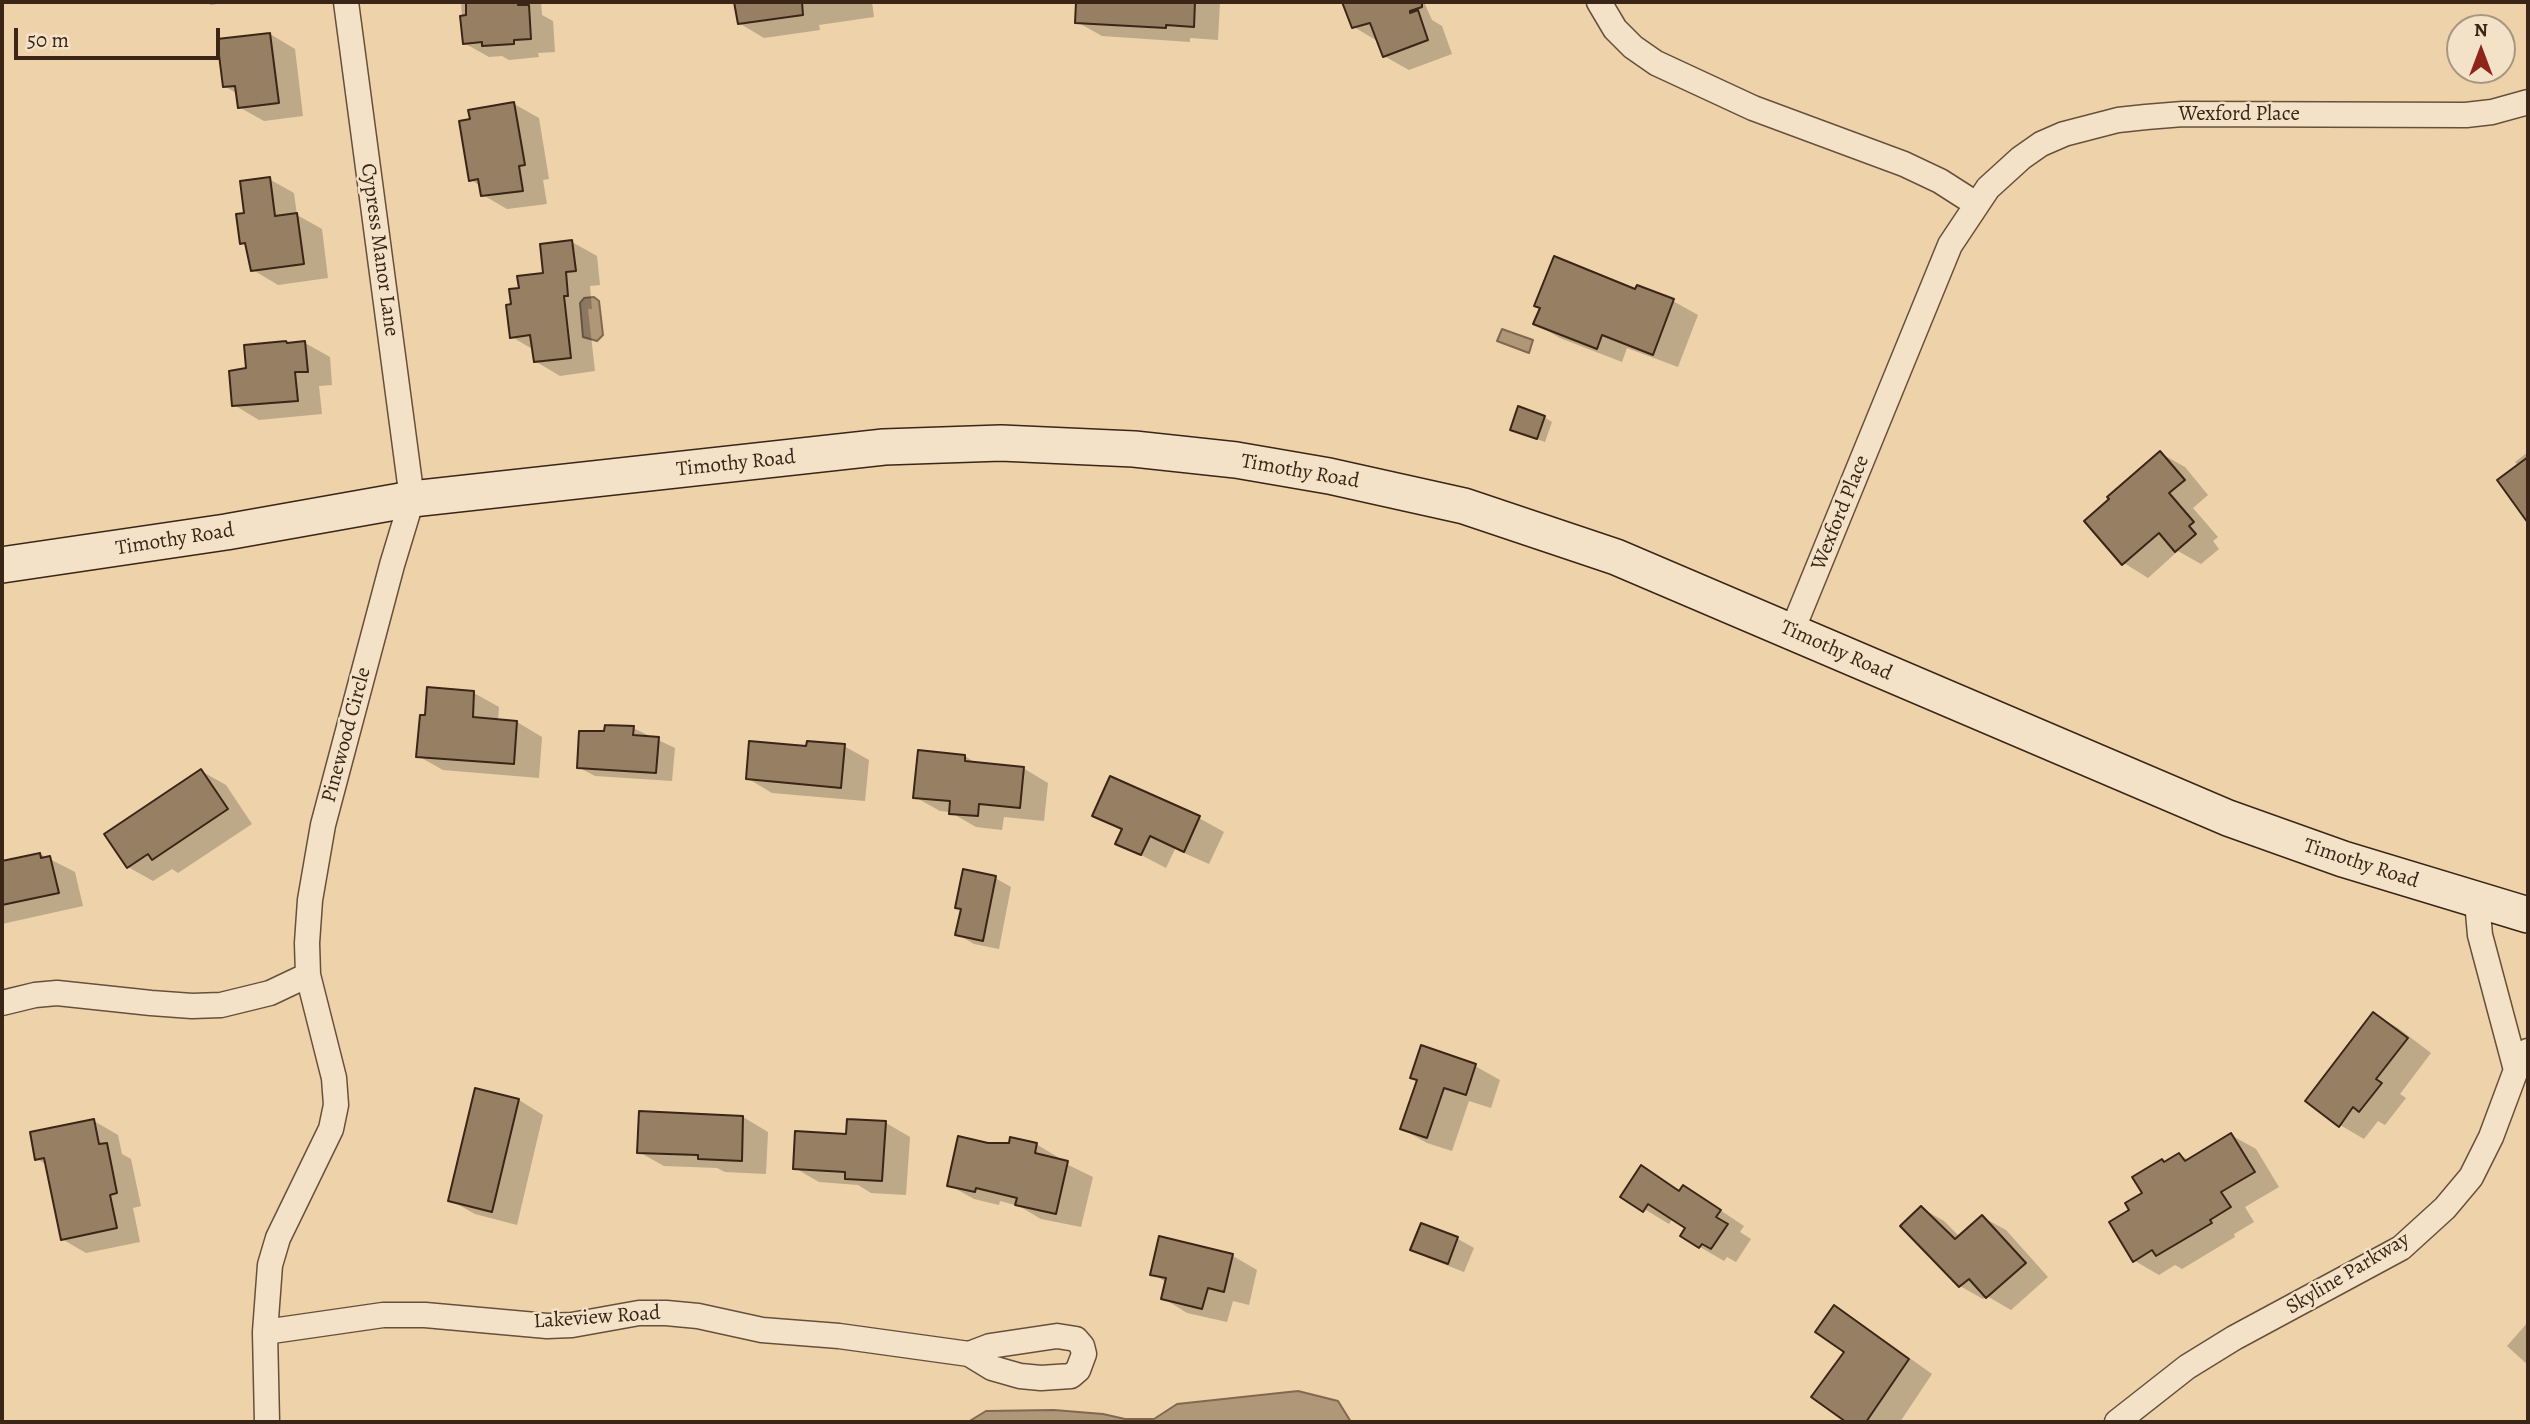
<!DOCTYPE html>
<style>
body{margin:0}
#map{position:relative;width:2530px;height:1424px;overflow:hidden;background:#edd2aa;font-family:Alegreya,serif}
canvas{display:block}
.frame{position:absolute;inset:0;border:4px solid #3a2516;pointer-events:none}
.north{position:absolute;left:2446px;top:14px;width:70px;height:70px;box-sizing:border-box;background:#f3e2c8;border:2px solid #a99681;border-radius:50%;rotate:0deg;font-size:19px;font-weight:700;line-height:28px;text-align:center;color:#3a2516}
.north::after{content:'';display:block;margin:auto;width:24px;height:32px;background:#8f2418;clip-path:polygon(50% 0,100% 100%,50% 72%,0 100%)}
.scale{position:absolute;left:14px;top:28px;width:206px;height:32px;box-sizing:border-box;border:4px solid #3a2516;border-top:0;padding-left:9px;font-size:21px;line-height:24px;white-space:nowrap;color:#3a2516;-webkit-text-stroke:5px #f3e2c8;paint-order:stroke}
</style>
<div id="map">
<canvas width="2530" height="1424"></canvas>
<div class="frame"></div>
<div class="north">N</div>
<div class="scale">50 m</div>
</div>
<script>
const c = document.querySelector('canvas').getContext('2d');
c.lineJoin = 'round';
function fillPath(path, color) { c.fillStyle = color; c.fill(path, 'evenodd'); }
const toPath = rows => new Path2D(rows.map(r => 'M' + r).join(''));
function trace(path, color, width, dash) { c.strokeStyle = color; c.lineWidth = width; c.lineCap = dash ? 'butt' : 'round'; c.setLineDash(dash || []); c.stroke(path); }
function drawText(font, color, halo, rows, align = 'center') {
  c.font = font + ' Alegreya,serif'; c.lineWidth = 5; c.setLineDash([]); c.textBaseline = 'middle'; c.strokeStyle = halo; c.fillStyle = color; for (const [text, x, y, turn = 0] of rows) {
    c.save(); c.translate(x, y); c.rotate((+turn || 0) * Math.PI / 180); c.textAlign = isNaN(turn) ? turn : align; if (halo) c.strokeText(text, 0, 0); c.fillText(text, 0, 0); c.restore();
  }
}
const water = toPath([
 [594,297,599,301,603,335,597,341,583,337,580,303,584,298,594,297],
 [1502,329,1533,340,1529,353,1497,341,1502,329],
 [1298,1391,1338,1401,1351,1422,968,1422,986,1411,1054,1410,1103,1414,1125,1419,1154,1419,1177,1404,1298,1391]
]);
const shadow = toPath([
 [205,2,232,2,211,5],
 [461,2,541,2,542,15,553,21,555,52,538,53,539,57,509,60,502,56,489,57,464,43],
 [736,2,872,2,874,17,819,25,820,30,764,38,739,23],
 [1078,2,1220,2,1218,40,1190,38,1190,42,1102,36,1077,22],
 [1344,2,1424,2,1432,20,1442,26,1452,54,1409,70,1384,56,1379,42,1354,27],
 [270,34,295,49,303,116,264,121,239,107,238,94,224,86],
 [514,104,539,118,549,179,543,180,547,204,507,209,483,195,481,186,471,180],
 [269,179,294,193,297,215,322,229,328,278,278,285,253,270,247,246,242,243,246,214],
 [572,242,597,256,600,285,590,286,592,309,588,309,595,371,560,376,535,361,534,350,512,337,513,306,521,289,545,274],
 [1638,287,1673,301,1698,315,1678,367,1627,348,1622,362,1560,338,1536,324,1636,291],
 [305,343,330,357,332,385,319,386,322,414,259,420,234,405,248,370],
 [1544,417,1552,422,1545,442,1520,433],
 [2528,452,2528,520,2499,481,2519,466,2515,462],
 [2160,453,2185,467,2208,495,2193,508,2218,537,2213,541,2219,549,2201,564,2178,551,2148,578,2124,563],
 [474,693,499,707,498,721,517,722,542,737,539,778,443,770,418,756,426,717],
 [633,728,675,748,672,781,595,776,578,767,606,733],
 [844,746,869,760,865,801,772,793,747,778],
 [965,756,977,764,1023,768,1048,783,1044,821,1004,817,1002,830,976,827,950,812,940,811,915,797],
 [201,771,226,785,252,824,178,873,172,869,153,881,128,867],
 [1094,815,1199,818,1224,832,1209,864,1175,849,1166,868,1118,843,1123,831],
 [40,854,75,872,83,906,2,924,2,863],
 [995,878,1011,887,999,949,974,944,957,934,962,910,957,907],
 [2374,1014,2398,1028,2431,1053,2400,1094,2406,1098,2385,1125,2378,1121,2364,1139,2340,1125],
 [1422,1047,1475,1066,1500,1080,1491,1108,1469,1101,1452,1151,1427,1143,1402,1129,1418,1081],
 [476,1090,519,1100,543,1115,517,1225,475,1214,450,1200],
 [743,1117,768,1132,766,1174,725,1172,717,1168,664,1166,639,1152],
 [94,1121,118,1135,122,1154,131,1159,141,1206,133,1208,140,1242,86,1253,62,1239,47,1165,37,1159],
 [886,1123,910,1137,906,1195,871,1193,858,1185,819,1182,795,1168,848,1136],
 [2231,1135,2256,1149,2279,1187,2245,1207,2254,1222,2234,1234,2235,1237,2182,1269,2175,1265,2159,1275,2135,1261,2131,1210,2166,1163,2180,1155,2189,1160],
 [1036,1144,1061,1159,1060,1161,1093,1177,1081,1227,1041,1219,1019,1206,1000,1201,999,1205,974,1199,949,1185,988,1145],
 [1641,1167,1681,1191,1708,1202,1744,1226,1740,1232,1751,1239,1736,1262,1727,1257,1724,1261,1700,1247,1687,1228,1673,1218,1669,1224,1623,1196],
 [1921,1208,1944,1221,1960,1237,1982,1217,2006,1230,2048,1277,2011,1310,1987,1296,1983,1299,1960,1286],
 [1422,1225,1458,1239,1474,1248,1464,1272,1428,1258,1412,1249],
 [1160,1238,1233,1256,1257,1270,1249,1305,1233,1301,1227,1322,1187,1313,1163,1298,1166,1282,1152,1274],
 [1835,1308,1859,1322,1932,1374,1900,1422,1849,1422,1813,1397,1846,1352],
 [2528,1322,2528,1365,2507,1346]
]);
const building = toPath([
 [466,2,518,2,518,5,529,5,531,39,514,40,514,44,482,46,482,42,463,44,460,16,466,15,466,2],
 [734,2,802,2,803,15,738,24,734,2],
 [1076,2,1195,2,1194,27,1166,25,1166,28,1075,23,1076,2],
 [1342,2,1422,2,1422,7,1410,11,1410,13,1418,10,1428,40,1383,57,1370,23,1352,28,1342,2],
 [270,33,279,103,238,108,235,86,223,87,217,39,270,33],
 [514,102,525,165,519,166,523,191,481,196,478,179,469,181,459,121,470,119,468,110,514,102],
 [270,177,275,216,297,213,304,264,251,271,245,243,240,244,236,214,244,213,240,181,270,177],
 [572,240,576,271,566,272,568,296,564,296,571,358,534,362,530,335,510,338,506,305,511,304,509,289,519,288,517,276,543,273,540,244,572,240],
 [1554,256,1635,289,1637,285,1674,299,1653,355,1602,335,1597,349,1533,324,1540,308,1534,306,1554,256],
 [286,341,287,343,305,341,308,372,295,372,298,401,232,406,229,371,246,368,244,345,286,341],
 [1518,406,1545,416,1537,439,1510,430,1518,406],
 [2160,451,2185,480,2169,493,2194,522,2189,526,2196,534,2175,552,2159,533,2122,565,2084,521,2109,499,2107,497,2160,451],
 [2528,457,2528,523,2497,480,2528,457],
 [427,687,474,691,473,717,517,721,514,764,416,757,420,715,425,715,427,687],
 [605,725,634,726,633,735,659,737,656,773,577,768,579,731,604,731,605,725],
 [749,741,806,746,807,741,845,744,841,788,746,779,749,741],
 [918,750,965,755,965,761,1024,767,1020,808,979,804,978,816,949,814,950,801,913,798,918,750],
 [201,769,228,809,152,860,148,854,127,868,104,834,201,769],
 [1110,776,1200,816,1184,852,1150,836,1141,855,1115,844,1122,829,1092,816,1110,776],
 [40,853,41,858,50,856,59,893,2,905,2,861,40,853],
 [963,869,996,876,983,941,955,935,961,909,955,908,963,869],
 [2373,1012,2408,1038,2376,1079,2382,1083,2359,1112,2353,1107,2339,1127,2305,1101,2373,1012],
 [1421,1045,1476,1064,1466,1095,1444,1088,1427,1138,1400,1129,1417,1080,1410,1078,1421,1045],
 [475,1088,519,1099,492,1212,448,1201,475,1088],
 [639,1111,743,1116,742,1161,698,1159,698,1155,637,1153,639,1111],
 [94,1119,99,1144,107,1143,117,1193,110,1195,117,1228,61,1240,44,1158,35,1160,30,1132,94,1119],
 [847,1119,886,1121,882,1181,845,1179,845,1172,793,1169,795,1131,846,1134,847,1119],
 [2231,1133,2255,1172,2221,1192,2231,1207,2210,1220,2212,1223,2156,1256,2152,1250,2133,1262,2109,1222,2129,1210,2125,1203,2142,1193,2132,1177,2162,1159,2164,1162,2179,1153,2185,1161,2231,1133],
 [958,1136,988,1143,1009,1143,1010,1137,1037,1143,1035,1153,1068,1161,1056,1214,1015,1205,1017,1198,976,1188,975,1192,947,1186,958,1136],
 [1641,1165,1679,1191,1683,1185,1721,1210,1716,1217,1728,1224,1711,1249,1702,1244,1699,1248,1680,1236,1685,1228,1648,1204,1643,1212,1620,1197,1641,1165],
 [1921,1206,1955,1239,1982,1215,2026,1263,1986,1298,1969,1279,1959,1287,1900,1226,1921,1206],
 [1421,1223,1458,1237,1448,1264,1410,1250,1421,1223],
 [1159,1236,1233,1254,1224,1292,1208,1288,1202,1309,1161,1299,1166,1278,1150,1275,1159,1236],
 [1834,1305,1909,1359,1866,1422,1846,1422,1811,1397,1844,1352,1815,1332,1834,1305]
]);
const minor = toPath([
 [1599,2,1615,29,1633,47,1656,63,1753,108,1904,164,1940,181,1976,204],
 [1792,631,1950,245,1988,188,2021,158,2041,144,2064,134,2118,120,2146,117,2183,114,2466,115,2492,112,2528,102],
 [2477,901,2480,935,2516,1070],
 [2,1003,35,995,57,993,151,1003,192,1006,221,1005,270,993,308,975],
 [265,1332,383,1315,425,1315,547,1326,572,1325,639,1313,666,1313,698,1316,762,1330,839,1336,969,1354,992,1368,1020,1376,1041,1378,1071,1376,1078,1370,1084,1354,1082,1346,1076,1339,1057,1336,990,1346,969,1354],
 [267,1422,265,1332,270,1265,278,1238,331,1129,336,1105,334,1078,308,975,307,943,310,900,323,825,392,565,412,499,346,2],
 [2117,1422,2187,1367,2234,1338,2401,1248,2445,1208,2471,1177,2491,1137,2516,1070,2528,1051]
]);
const secondary = toPath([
 [2,565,226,532,412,499,884,447,1001,443,1134,449,1236,460,1329,476,1464,506,1616,557,2228,818,2343,859,2528,915]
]);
const streetNames = [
 ["Wexford Place",2239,115],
 ["Cypress Manor Lane",379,250,82],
 ["Timothy Road",736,464,-6],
 ["Timothy Road",1300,472,10],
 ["Wexford Place",1841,513,-68],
 ["Timothy Road",175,540,-9],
 ["Timothy Road",1836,651,24],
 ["Pinewood Circle",347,735,-75],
 ["Timothy Road",2361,864,18],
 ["Skyline Parkway",2348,1274,-31],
 ["Lakeview Road",597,1318,-4]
];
fillPath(water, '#b09778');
trace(water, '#816951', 2);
fillPath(shadow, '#0003');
fillPath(building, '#977f63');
trace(building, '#3a2516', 2);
trace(minor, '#67503b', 27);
trace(secondary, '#3a2516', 38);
trace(minor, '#f3e2c8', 24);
trace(secondary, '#f3e2c8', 35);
drawText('21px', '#3a2516', '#f3e2c8', streetNames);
</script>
